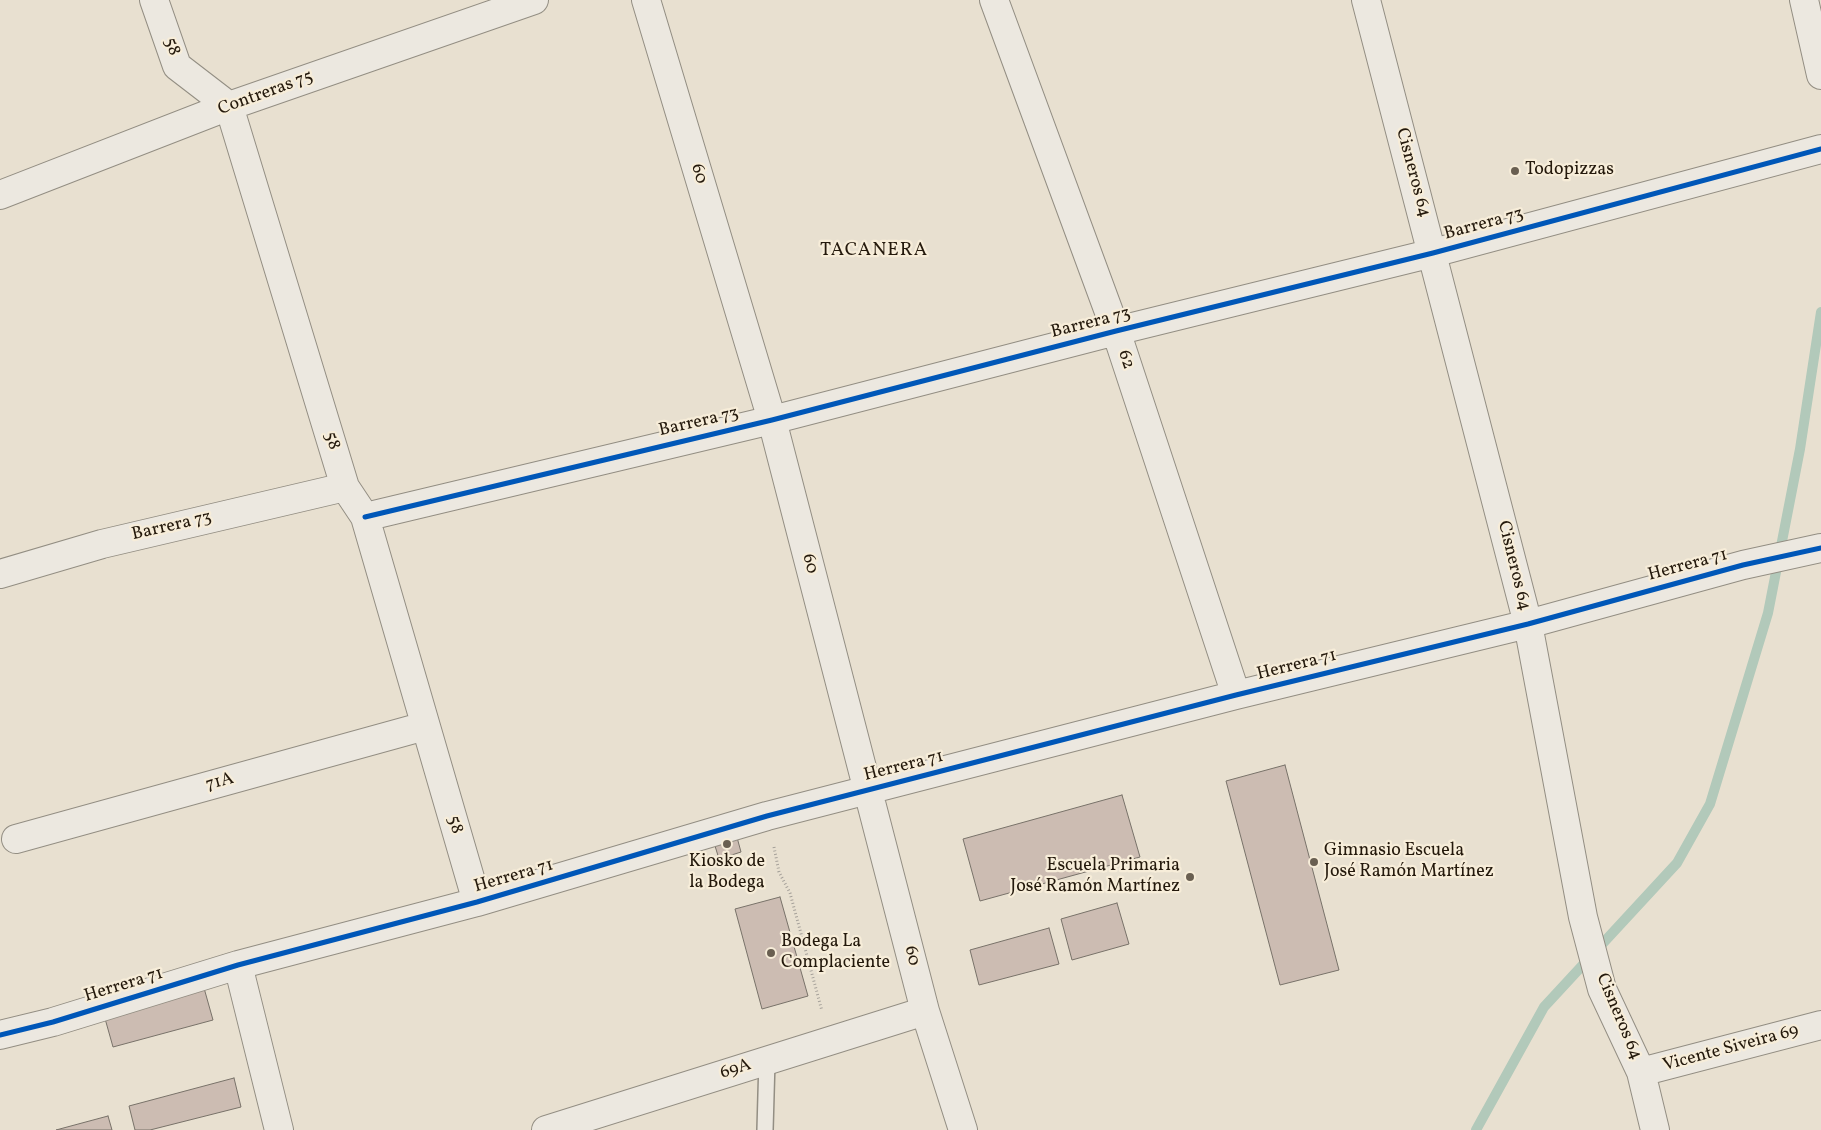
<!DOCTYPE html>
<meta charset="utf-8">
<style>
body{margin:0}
canvas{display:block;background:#e8e0d0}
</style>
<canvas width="1821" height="1130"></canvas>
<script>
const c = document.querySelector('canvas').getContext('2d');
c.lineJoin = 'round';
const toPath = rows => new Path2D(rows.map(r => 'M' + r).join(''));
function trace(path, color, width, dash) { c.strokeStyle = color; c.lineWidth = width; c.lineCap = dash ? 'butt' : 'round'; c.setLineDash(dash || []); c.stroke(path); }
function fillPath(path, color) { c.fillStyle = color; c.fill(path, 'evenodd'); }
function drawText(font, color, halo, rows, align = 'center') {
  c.font = font + ' Vollkorn,serif'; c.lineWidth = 4.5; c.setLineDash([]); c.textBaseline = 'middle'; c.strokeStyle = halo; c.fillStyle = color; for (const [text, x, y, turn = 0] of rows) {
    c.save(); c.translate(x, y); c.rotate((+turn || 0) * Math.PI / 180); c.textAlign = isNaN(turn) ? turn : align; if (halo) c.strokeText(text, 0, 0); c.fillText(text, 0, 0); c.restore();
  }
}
const stream = toPath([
 [1476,1130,1544,1007,1677,863,1710,804,1768,613,1800,449,1821,312]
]);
const building = toPath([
 [1285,765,1339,970,1280,985,1226,781,1285,765],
 [1122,795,1140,857,980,901,963,839,1122,795],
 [735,830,741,852,719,859,712,836,735,830],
 [780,897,808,996,762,1009,735,909,780,897],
 [1117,903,1129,944,1072,960,1061,919,1117,903],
 [1049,928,1059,964,979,985,970,950,1049,928],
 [204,988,213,1020,113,1047,104,1015,204,988],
 [234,1078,241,1107,150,1130,135,1130,129,1106,234,1078],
 [108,1116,112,1130,56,1130,108,1116]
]);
const path = toPath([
 [774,847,779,872,790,893,822,1011]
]);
const service = toPath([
 [765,1130,767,1060]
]);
const minor = toPath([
 [154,0,177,66,229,106,345,487,365,517,477,902],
 [646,0,772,420,925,1011,963,1130],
 [994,0,1116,331,1236,695],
 [1366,0,1528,624,1583,917,1602,989,1641,1072,1655,1130],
 [1804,0,1821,75],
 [0,195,229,106,534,0],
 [365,517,772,420,1116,331,1433,253,1821,149],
 [0,574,102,544,345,487],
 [16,839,425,726],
 [238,965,279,1130],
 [0,1035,53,1022,238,965,477,902,767,816,1236,695,1528,624,1743,565,1821,548],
 [1641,1072,1821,1025],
 [546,1130,925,1011]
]);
const cycleway = toPath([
 [365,517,772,420,1116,331,1433,253,1821,149],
 [0,1035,53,1022,238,965,477,902,767,816,1236,695,1528,624,1743,565,1821,548]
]);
const markers = [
 [1515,171,5,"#695f51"],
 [727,844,5,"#695f51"],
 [1314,862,5,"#695f51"],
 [1190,877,5,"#695f51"],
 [771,953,5,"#695f51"]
];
const streetNames = [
 ["58",171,47,71],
 ["Contreras 75",266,94,-20],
 ["Cisneros 64",1412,173,75],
 ["60",698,174,73],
 ["Barrera 73",1484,225,-15],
 ["Barrera 73",1091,324,-14],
 ["62",1125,360,72],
 ["Barrera 73",699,423,-13],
 ["58",331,441,73],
 ["Barrera 73",172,527,-13],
 ["60",809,564,75],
 ["Cisneros 64",1513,566,76],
 ["Herrera 71",1688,566,-15],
 ["Herrera 71",1297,666,-14],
 ["Herrera 71",904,767,-14],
 ["71A",220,783,-15],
 ["58",454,825,74],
 ["Herrera 71",514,877,-16],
 ["60",911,956,76],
 ["Herrera 71",124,986,-17],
 ["Cisneros 64",1618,1017,67],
 ["Vicente Siveira 69",1731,1049,-15],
 ["69A",736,1070,-17]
];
const poiNames = [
 ["Todopizzas",1525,171],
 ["Gimnasio Escuela",1324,852],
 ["José Ramón Martínez",1324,873],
 ["Kiosko de",727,863,"center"],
 ["la Bodega",727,884,"center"],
 ["Escuela Primaria",1180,867,"right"],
 ["José Ramón Martínez",1180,888,"right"],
 ["Bodega La",781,943],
 ["Complaciente",781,964]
];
const neighbourhoodNames = [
 ["TACANERA",874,252]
];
trace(stream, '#b2c9ba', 10);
fillPath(building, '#ccbcb2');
trace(building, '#787269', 1);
trace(service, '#938e83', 18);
trace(minor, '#938e83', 30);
trace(path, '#a6a19a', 3, [1, 2.5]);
trace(service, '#ece8e0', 15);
trace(minor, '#ece8e0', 28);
trace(cycleway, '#0057b8', 5);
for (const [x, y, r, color] of markers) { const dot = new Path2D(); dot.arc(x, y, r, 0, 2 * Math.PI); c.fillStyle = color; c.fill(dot); trace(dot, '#f7edd9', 2); }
drawText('18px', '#24190c', '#f7edd9', streetNames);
drawText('18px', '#24190c', '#f7edd9', poiNames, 'left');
c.letterSpacing = '1px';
drawText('19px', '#24190c', '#f7edd9', neighbourhoodNames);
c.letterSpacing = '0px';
</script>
